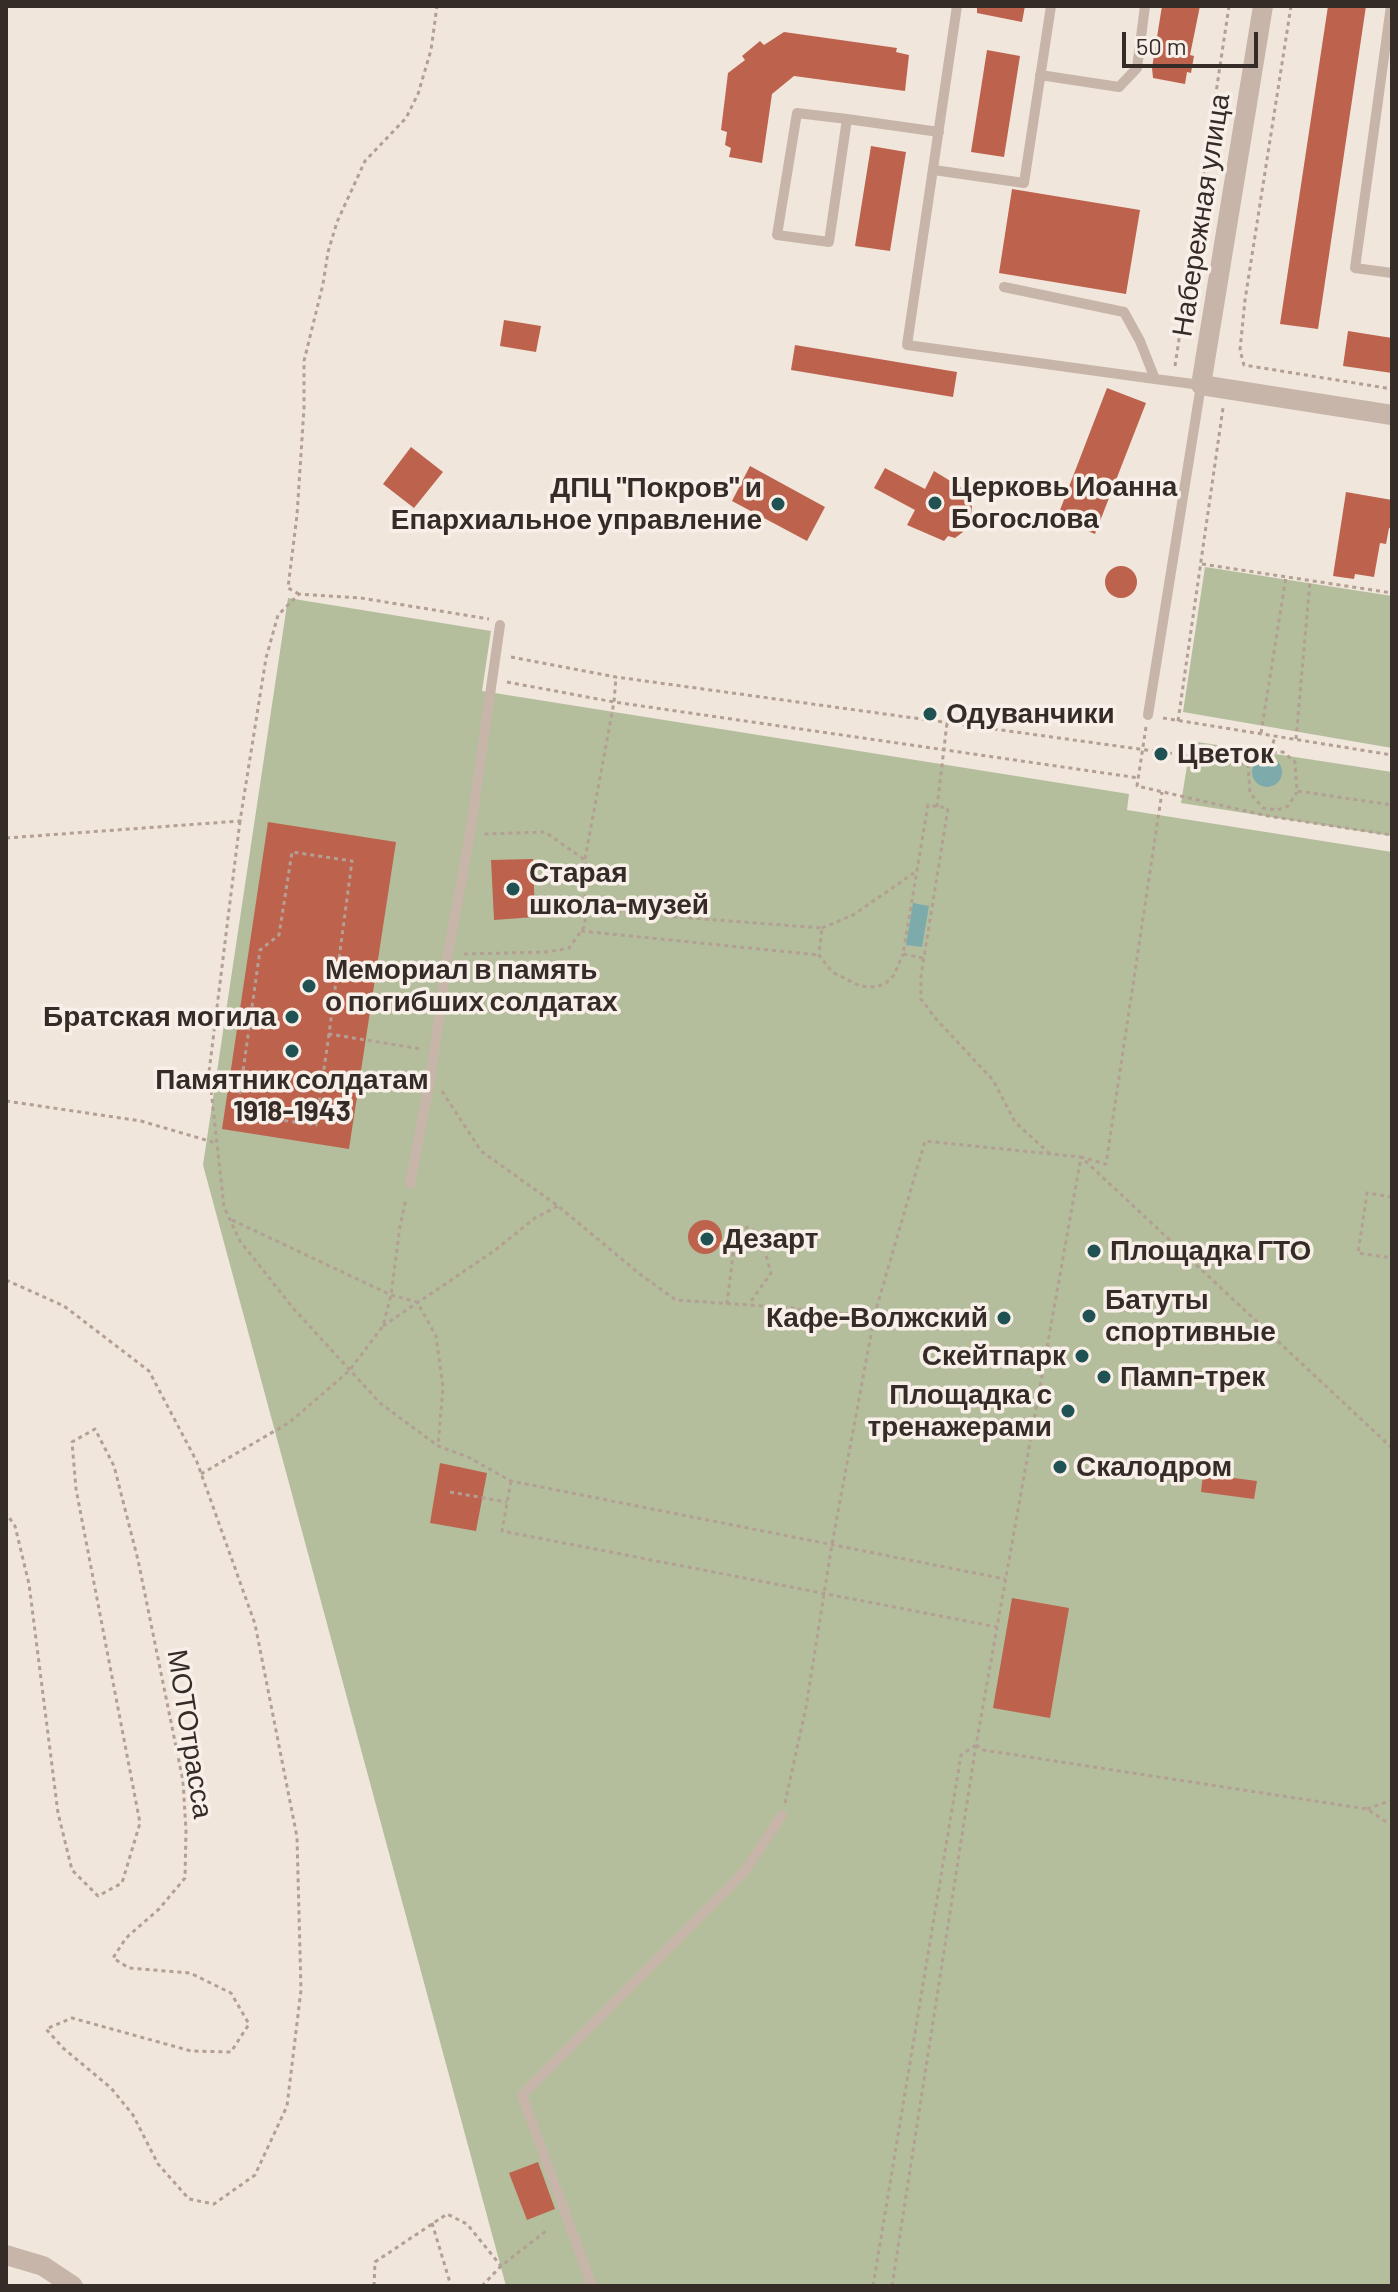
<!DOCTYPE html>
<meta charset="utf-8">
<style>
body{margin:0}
#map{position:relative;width:1398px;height:2292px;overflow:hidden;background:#f0e6dc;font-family:Barlow,sans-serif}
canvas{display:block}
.frame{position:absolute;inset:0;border:8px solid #352c28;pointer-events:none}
.scale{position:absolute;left:1122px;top:32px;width:136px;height:36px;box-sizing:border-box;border:4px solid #352c28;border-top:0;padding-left:10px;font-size:24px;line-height:28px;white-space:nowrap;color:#352c28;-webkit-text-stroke:6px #f8f0e8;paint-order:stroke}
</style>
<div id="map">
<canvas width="1398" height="2292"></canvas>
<div class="frame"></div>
<div class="scale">50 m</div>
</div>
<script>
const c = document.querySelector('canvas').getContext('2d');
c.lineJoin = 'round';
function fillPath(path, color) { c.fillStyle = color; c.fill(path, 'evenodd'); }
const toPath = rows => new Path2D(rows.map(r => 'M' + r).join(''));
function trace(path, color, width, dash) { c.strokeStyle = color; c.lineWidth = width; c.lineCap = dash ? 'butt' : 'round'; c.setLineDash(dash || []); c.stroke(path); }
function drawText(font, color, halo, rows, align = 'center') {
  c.font = font + ' Barlow,sans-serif'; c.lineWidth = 7; c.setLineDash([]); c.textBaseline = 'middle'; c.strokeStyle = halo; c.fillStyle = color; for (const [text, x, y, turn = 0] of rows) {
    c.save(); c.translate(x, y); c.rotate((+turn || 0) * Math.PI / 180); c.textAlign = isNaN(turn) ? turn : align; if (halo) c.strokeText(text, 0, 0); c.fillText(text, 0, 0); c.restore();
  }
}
const green = toPath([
 [1205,567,1392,596,1392,748,1183,712],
 [288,598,491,631,482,691,1129,794,1127,810,1392,852,1392,2286,506,2286,203,1165],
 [1191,741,1392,772,1392,836,1181,803]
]);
const water = toPath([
 '1252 772a15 15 0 1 1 30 0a15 15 0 1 1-30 0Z',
 [913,903,929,906,922,947,906,945]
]);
const building = toPath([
 [977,6,1025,6,1022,22,977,13],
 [1162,6,1200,6,1190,55,1194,56,1191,73,1187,72,1185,84,1153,78,1152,68],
 [1328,6,1366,6,1318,329,1280,324],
 [784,32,897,48,896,52,909,55,905,91,794,76,772,94,762,163,729,157,731,148,725,145,727,132,721,130,728,73,745,60,742,56,760,41,764,45],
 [987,50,1020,56,1004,157,971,152],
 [871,146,906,152,890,251,855,246],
 [1012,189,1140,210,1126,294,999,273],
 [504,320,541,326,536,352,500,346],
 [1348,331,1392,338,1392,373,1343,366],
 [795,345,957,372,953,397,791,370],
 [1107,388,1146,403,1095,534,1068,523,1071,515,1060,510],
 [411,447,443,472,414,508,383,484],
 [750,466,825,507,807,541,732,501],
 [885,468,925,489,934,471,970,493,967,500,972,505,971,515,963,532,955,538,948,536,944,541,907,525,915,510,874,488],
 [1346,492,1392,500,1392,528,1389,528,1386,544,1380,543,1374,577,1355,574,1354,579,1333,576],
 '1105 582a16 16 0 1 1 32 0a16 16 0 1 1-32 0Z',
 [268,822,396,842,349,1149,222,1129],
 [533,859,535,917,494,920,491,860],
 '688 1237a17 17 0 1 1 34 0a17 17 0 1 1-34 0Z',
 [440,1463,487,1473,476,1531,430,1523],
 [1203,1474,1257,1481,1254,1499,1201,1492],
 [1012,1598,1069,1608,1050,1718,993,1708],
 [538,2162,555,2209,527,2220,509,2173]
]);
const path = toPath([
 [1291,6,1245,300,1240,350,1244,365,1392,389],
 [1175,366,1229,6],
 [1202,564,1392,593],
 [299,594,288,588,297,515,304,408,304,361,323,284,328,252,337,222,365,161,406,118,418,94,431,50,437,6],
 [511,657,616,677,1248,764,1254,753,1283,752,1295,762,1297,791,1392,805],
 [507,682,614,702,1139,778],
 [1163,718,1392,755],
 [1178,721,1223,408],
 [1146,727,1137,786,1268,816,1392,835],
 [1261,733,1286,577],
 [1296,739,1310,581],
 [1271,751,1275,736],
 [1248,764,1250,793,1263,808,1277,810,1288,806,1297,792],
 [937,807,947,723],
 [240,821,209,1072,224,1207,240,1241,293,1308,380,1403,438,1446,468,1457,511,1481,1005,1579],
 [6,838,240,821,266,658,278,615,299,594,361,598,489,619],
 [585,859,614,702,616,677],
 [585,910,822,928,819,955,832,972,860,986,876,987,886,983,894,975,903,954],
 [822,928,853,915,914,873],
 [581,931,819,955],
 [464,954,547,952,569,948,585,926,585,860,545,832,484,834],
 [923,958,903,954,928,805,948,808,921,976,921,999,936,1019,993,1080,1015,1122,1050,1154],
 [329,1034,316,1125,237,1114,260,950,279,935,292,852,352,861,329,1034,421,1049],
 [442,1091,481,1151,558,1206,641,1275,676,1300,793,1308,826,1314,874,1313],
 [6,1101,141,1121,216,1143],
 [1392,1197,1367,1193,1358,1253,1392,1258],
 [232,1220,391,1295,417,1302,436,1336,443,1387,438,1446],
 [6,1280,64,1306,149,1371,197,1462,255,1624,297,1837,301,1990,287,2106,255,2175,214,2204,189,2199,158,2164,133,2115,111,2088,63,2048,46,2029,72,2018,191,2051,231,2052,249,2024,231,1993,190,1973,129,1968,113,1958,126,1938,159,1909,185,1878,186,1831,183,1781,138,1560,114,1466,95,1429,72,1442,76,1489,140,1823,122,1883,98,1896,72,1870,58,1813,29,1584,15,1526,6,1513],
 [727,1304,735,1239,747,1227,760,1234,771,1273,749,1304],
 [383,1326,494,1251,535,1218,558,1206],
 [201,1474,290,1422,349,1371,383,1326,391,1295,400,1226,406,1199],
 [511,1481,502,1531,997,1627],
 [450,1492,507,1502],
 [976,1745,983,1750,1367,1809,1385,1821,1392,1822],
 [785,1803,806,1707,832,1544,875,1313,925,1141,1081,1157,1392,1448],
 [1367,1809,1392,1800],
 [432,2223,451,2286],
 [374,2286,375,2262,447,2214,467,2224,501,2266],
 [482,2286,501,2266,546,2231],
 [873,2286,961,1755,976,1745],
 [892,2286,976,1745,1081,1157,1106,1164,1162,792]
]);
const service = toPath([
 [957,6,907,345,1155,379],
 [1391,6,1355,268,1392,273],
 [1040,75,1119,87,1137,68,1145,6],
 [847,119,829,242,777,235,797,113,847,119,939,132],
 [934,170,1024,183,1051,6],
 [1004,287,1124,312,1140,341,1155,379,1201,385,1148,715],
 [410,1184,431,1074,448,954,470,834,500,625],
 [592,2286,522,2095,745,1871,782,1815]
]);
const minor = toPath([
 [6,2255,43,2266,73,2286]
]);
const tertiary = toPath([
 [1263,6,1201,385,1392,415]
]);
const markers = [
 [935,503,8,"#215253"],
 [778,504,8,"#215253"],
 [930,714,8,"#215253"],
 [1161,754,8,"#215253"],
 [513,889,8,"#215253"],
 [309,986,8,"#215253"],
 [292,1017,8,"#215253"],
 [292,1051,8,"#215253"],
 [707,1239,8,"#215253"],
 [1094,1251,8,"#215253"],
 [1089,1316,8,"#215253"],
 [1004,1318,8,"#215253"],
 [1082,1356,8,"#215253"],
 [1104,1377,8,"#215253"],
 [1068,1411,8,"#215253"],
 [1060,1467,8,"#215253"]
];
const streetNames = [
 ["Набережная улица",1201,215,-81],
 ["МОТОтрасса",190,1734,81]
];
const poiNames = [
 ["Церковь Иоанна",951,487],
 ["Богослова",951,519],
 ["ДПЦ \"Покров\" и",762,488,"right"],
 ["Епархиальное управление",762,520,"right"],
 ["Одуванчики",946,714],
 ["Цветок",1177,754],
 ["Старая",529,873],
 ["школа-музей",529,905],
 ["Мемориал в память",325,970],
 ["о погибших солдатах",325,1002],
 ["Братская могила",276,1017,"right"],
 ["Памятник солдатам",292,1080,"center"],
 ["1918-1943",292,1112,"center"],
 ["Дезарт",723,1239],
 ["Площадка ГТО",1110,1251],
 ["Батуты",1105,1300],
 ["спортивные",1105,1332],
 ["Кафе-Волжский",988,1318,"right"],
 ["Скейтпарк",1066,1356,"right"],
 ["Памп-трек",1120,1377],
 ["Площадка с",1052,1395,"right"],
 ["тренажерами",1052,1427,"right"],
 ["Скалодром",1076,1467]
];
fillPath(green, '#b4be9d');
fillPath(water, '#7dabab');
fillPath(building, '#bd634d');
trace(path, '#b39f93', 3, [4, 4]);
trace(service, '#c7b5a9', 10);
trace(minor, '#c7b5a9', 20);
trace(tertiary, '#c7b5a9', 20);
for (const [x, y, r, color] of markers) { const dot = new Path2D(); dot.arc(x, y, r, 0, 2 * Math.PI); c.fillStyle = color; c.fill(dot); trace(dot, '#f8f0e8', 3); }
drawText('28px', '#352c28', '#f8f0e8', streetNames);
drawText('bold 28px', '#352c28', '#f8f0e8', poiNames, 'left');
</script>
